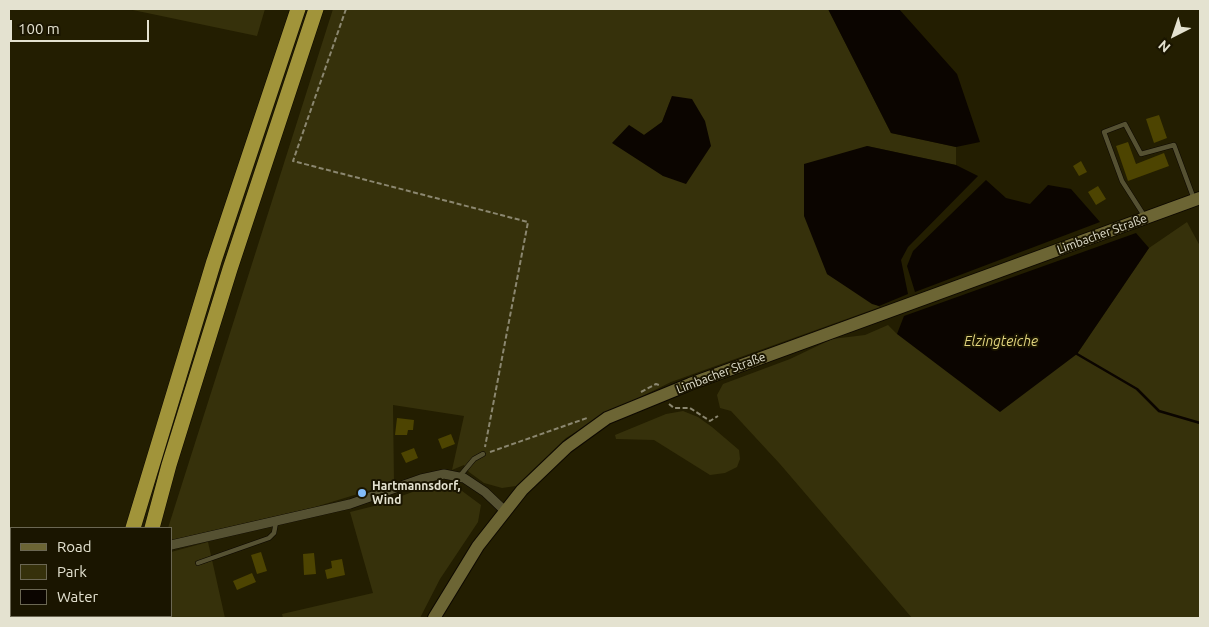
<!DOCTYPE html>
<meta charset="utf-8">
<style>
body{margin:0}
#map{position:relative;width:1209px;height:627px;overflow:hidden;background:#231e01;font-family:Ubuntu,sans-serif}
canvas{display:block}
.frame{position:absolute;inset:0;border:10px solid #e4e2d0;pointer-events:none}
.legend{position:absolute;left:10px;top:527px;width:162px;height:90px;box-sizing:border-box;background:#1a1500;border:1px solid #6b6753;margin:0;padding:6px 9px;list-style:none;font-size:15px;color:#e4e2d0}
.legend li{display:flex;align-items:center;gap:10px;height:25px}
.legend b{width:25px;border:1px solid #6b6753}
.north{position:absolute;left:1149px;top:10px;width:50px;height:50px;-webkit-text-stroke:4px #1a1500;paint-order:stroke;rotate:221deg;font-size:14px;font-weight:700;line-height:20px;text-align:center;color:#e4e2d0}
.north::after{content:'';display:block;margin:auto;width:18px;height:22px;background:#e4e2d0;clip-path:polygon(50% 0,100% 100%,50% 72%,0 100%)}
.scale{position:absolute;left:10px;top:20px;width:139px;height:22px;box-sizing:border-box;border:2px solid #e4e2d0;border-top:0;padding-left:6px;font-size:15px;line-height:18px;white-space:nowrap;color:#e4e2d0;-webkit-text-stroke:4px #1a1500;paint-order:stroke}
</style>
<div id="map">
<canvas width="1209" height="627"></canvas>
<div class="frame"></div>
<ul class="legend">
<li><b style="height:6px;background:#6c6534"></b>Road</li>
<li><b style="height:14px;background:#36310b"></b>Park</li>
<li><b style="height:14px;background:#0b0500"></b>Water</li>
</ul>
<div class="north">N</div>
<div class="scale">100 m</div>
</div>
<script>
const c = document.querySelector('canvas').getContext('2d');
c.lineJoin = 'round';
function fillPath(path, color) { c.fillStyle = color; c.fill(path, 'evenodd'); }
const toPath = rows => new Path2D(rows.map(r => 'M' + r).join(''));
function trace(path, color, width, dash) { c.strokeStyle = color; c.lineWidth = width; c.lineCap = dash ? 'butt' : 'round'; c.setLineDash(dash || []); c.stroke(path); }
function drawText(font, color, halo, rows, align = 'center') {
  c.font = font + ' Ubuntu,sans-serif'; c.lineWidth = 4; c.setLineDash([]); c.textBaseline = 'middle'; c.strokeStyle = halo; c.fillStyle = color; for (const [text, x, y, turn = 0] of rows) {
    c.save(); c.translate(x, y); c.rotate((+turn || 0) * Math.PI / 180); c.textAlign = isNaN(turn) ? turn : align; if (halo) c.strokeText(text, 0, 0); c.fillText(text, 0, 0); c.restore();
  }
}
const green = toPath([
 [128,9,265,9,257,36],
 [333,9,828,9,891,133,956,147,956,165,867,146,827,274,880,307,671,382,604,415,566,438,516,486,502,488,484,483,469,472,464,465,452,470,464,416,393,405,394,483,315,507,171,540,171,528,168,528],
 [672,96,663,176,629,125,644,135,662,122],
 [1187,222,1200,246,1200,618,912,618,780,464,731,411,720,408,717,395,723,384,790,359,832,339,865,335,888,325,897,334,1077,354,1149,248],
 [683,411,698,417,712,427,739,450,740,459,737,467,725,473,710,475,654,440,616,439,615,435,666,414],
 [443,484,458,488,481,505,478,522,440,579,420,618,283,618,282,614,373,593,350,512,374,506,429,486],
 [208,542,225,618,145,618,145,616,171,616,171,552],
 [14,616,97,616,97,618,11,618]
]);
const water = toPath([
 [828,9,899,9,957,74,980,142,956,147,891,133],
 [672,96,692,99,705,121,711,146,686,184,663,176,612,143,629,125,644,135,662,122],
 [867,146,956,165,978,176,908,247,901,260,908,294,879,306,872,304,827,274,804,216,804,164],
 [986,180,1006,198,1030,204,1048,185,1071,189,1100,222,915,292,907,266,913,251],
 [1136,233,1149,248,1077,354,1000,412,897,334,904,316]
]);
const stream = toPath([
 [1077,354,1137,389,1159,411,1200,423]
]);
const building = toPath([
 [1159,115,1167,138,1154,143,1146,119],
 [1128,142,1136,164,1164,153,1169,166,1128,181,1116,146],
 [1081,161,1087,172,1079,176,1073,166],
 [1098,186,1106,199,1096,205,1088,192],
 [397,418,414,420,413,430,408,430,407,435,395,435],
 [451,434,455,444,442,449,438,439],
 [414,448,418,458,406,463,401,453],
 [261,552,267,571,257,574,251,555],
 [314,553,316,574,304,575,303,554],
 [342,559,345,575,327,579,325,570,332,568,331,561],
 [252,573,256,582,237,590,233,581]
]);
const path = toPath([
 [346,9,293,161,528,222,485,447],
 [641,392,656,384,659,385],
 [669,404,674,408,690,408,710,421,718,416],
 [490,452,587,418]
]);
const lane = toPath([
 [1145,217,1122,181,1104,132,1125,124,1141,154,1174,145,1194,199],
 [459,477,474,459,483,454],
 [198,563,269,538,274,533,276,522]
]);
const street = toPath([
 [171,545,350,504,421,479,444,474,464,478,485,492,505,511],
 [9,611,11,609]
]);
const secondary = toPath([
 [434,618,478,546,522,490,567,447,607,418,690,384,1200,198]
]);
const highway = toPath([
 [133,528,214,261,298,9],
 [152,528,169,465,230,269,316,9],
 [110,618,111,616],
 [128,618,128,616]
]);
const markers = [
 [362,493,5,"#82bcfa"]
];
const streetNames = [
 ["Limbacher Straße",1102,234,-20],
 ["Limbacher Straße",721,373,-21]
];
const poiNames = [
 ["Hartmannsdorf,",372,486],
 ["Wind",372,500]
];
const waterNames = [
 ["Elzingteiche",1001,341]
];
fillPath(green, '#36310b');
fillPath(water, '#0b0500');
trace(stream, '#0b0500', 2.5);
fillPath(building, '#4d4401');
trace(lane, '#0d0800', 5.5);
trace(street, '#0d0800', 10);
trace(secondary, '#0d0800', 14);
trace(highway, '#0d0800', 16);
trace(path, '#8b8770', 2, [5, 2.5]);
trace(lane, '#555132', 4.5);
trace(street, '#555132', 9);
trace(secondary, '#6c6534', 12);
trace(highway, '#a1943a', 15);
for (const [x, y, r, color] of markers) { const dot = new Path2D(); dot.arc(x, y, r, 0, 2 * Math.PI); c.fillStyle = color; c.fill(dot); trace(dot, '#1a1500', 2); }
drawText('12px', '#e4e2d0', '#1a1500', streetNames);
drawText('bold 12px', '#e4e2d0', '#1a1500', poiNames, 'left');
drawText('italic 14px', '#e2d57e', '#1a1500', waterNames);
</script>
